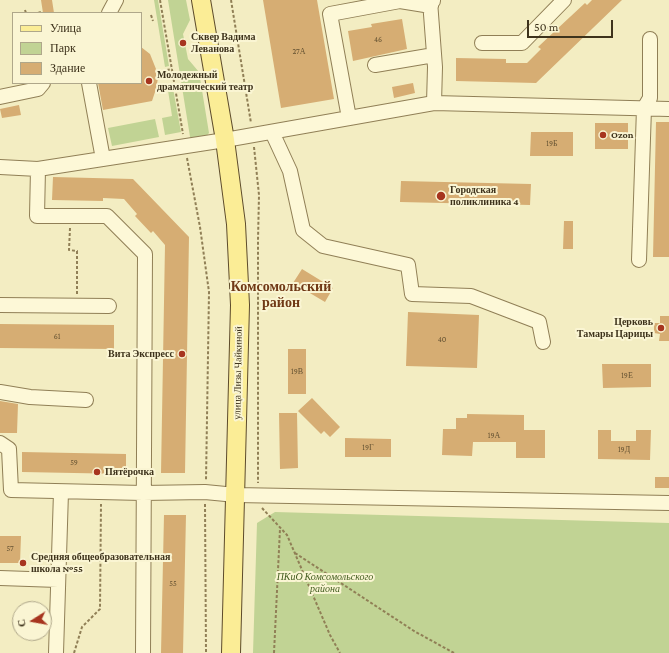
<!DOCTYPE html>
<meta charset="utf-8">
<style>
body{margin:0}
#map{position:relative;width:669px;height:653px;overflow:hidden;background:#f3edc2;font-family:"Crimson Pro",serif}
canvas{display:block}
.legend{position:absolute;left:12px;top:12px;width:130px;height:72px;box-sizing:border-box;background:#faf5d3;border:1px solid #afa78a;margin:0;padding:5px 7px;list-style:none;font-size:12px;color:#3e331c}
.legend li{display:flex;align-items:center;gap:8px;height:20px}
.legend b{width:20px;border:1px solid #afa78a}
.north{position:absolute;left:12px;top:601px;width:40px;height:40px;box-sizing:border-box;background:#faf5d3;border:1px solid #afa78a;border-radius:50%;rotate:259deg;font-size:11px;font-weight:700;line-height:16px;text-align:center;color:#3e331c}
.north::after{content:'';display:block;margin:auto;width:14px;height:18px;background:#a7351f;clip-path:polygon(50% 0,100% 100%,50% 72%,0 100%)}
.scale{position:absolute;left:527px;top:20px;width:86px;height:18px;box-sizing:border-box;border:2px solid #3e331c;border-top:0;padding-left:5px;font-size:12px;line-height:14px;white-space:nowrap;color:#3e331c;-webkit-text-stroke:3px #faf5d3;paint-order:stroke}
</style>
<div id="map">
<canvas width="669" height="653"></canvas>
<ul class="legend">
<li><b style="height:5px;background:#fbed96"></b>Улица</li>
<li><b style="height:11px;background:#c1d394"></b>Парк</li>
<li><b style="height:11px;background:#d6ad73"></b>Здание</li>
</ul>
<div class="north">С</div>
<div class="scale">50 m</div>
</div>
<script>
const c = document.querySelector('canvas').getContext('2d');
c.lineJoin = 'round';
function fillPath(path, color) { c.fillStyle = color; c.fill(path, 'evenodd'); }
const toPath = rows => new Path2D(rows.map(r => 'M' + r).join(''));
function trace(path, color, width, dash) { c.strokeStyle = color; c.lineWidth = width; c.lineCap = dash ? 'butt' : 'round'; c.setLineDash(dash || []); c.stroke(path); }
function drawText(font, color, halo, rows, align = 'center') {
  c.font = font + ' "Crimson Pro",serif'; c.lineWidth = 4; c.setLineDash([]); c.textBaseline = 'middle'; c.strokeStyle = halo; c.fillStyle = color; for (const [text, x, y, turn = 0] of rows) {
    c.save(); c.translate(x, y); c.rotate((+turn || 0) * Math.PI / 180); c.textAlign = isNaN(turn) ? turn : align; if (halo) c.strokeText(text, 0, 0); c.fillText(text, 0, 0); c.restore();
  }
}
const green = toPath([
 [154,0,158,0,169,66,165,67],
 [168,0,186,0,190,20,183,34,188,59,199,72,209,133,203,140,191,143],
 [172,83,181,132,165,135,162,118,172,116,167,84],
 [155,119,159,137,112,146,108,128],
 [275,512,669,523,669,653,253,653,257,523]
]);
const building = toPath([
 [41,0,52,0,54,13,43,13],
 [263,0,317,0,334,99,281,108],
 [592,0,622,0,536,83,456,81,456,58,506,59,506,63,527,63,541,49,538,47,556,30,585,3,587,5],
 [402,19,407,49,353,61,348,31,372,27,371,24],
 [141,47,150,54,156,69,158,78,156,89,152,101,103,110,98,83,141,83],
 [413,83,415,93,394,98,392,87],
 [19,105,21,115,2,118,0,109],
 [656,122,669,122,669,257,653,257],
 [595,123,628,123,628,149,595,149],
 [531,132,573,132,573,156,530,156],
 [53,177,133,179,189,237,185,473,161,473,165,245,153,231,151,233,135,216,137,214,124,199,103,198,103,201,52,200],
 [401,181,531,184,530,205,400,202],
 [564,221,573,221,573,249,563,249],
 [302,269,333,288,325,302,293,283],
 [408,312,479,315,477,368,406,366],
 [660,316,669,316,669,341,659,341,660,334,654,333,654,323,660,323],
 [0,324,114,325,114,349,0,348],
 [288,349,306,349,306,394,288,394],
 [602,364,651,364,651,387,603,388],
 [312,398,340,427,330,437,324,431,321,434,298,411],
 [0,401,18,404,17,433,0,433],
 [279,413,297,413,298,468,280,469],
 [467,414,524,415,524,430,545,430,545,458,516,458,516,442,473,442,472,456,442,455,443,429,456,429,456,418,467,418],
 [598,430,611,430,611,441,636,441,636,430,651,430,650,460,598,459],
 [345,438,391,439,391,457,345,457],
 [22,452,126,454,126,474,22,472],
 [655,477,669,477,669,488,655,488],
 [164,515,186,515,183,653,161,653],
 [0,536,21,536,20,563,0,563]
]);
const path = toPath([
 [160,0,183,134],
 [231,0,251,123],
 [25,10,26,13],
 [38,13,41,12],
 [151,15,153,21],
 [157,72,172,69],
 [254,147,259,195,258,240,258,483],
 [187,158,200,227,209,292,206,480],
 [70,228,69,250,77,251,77,295],
 [205,504,206,653],
 [262,508,287,535,330,635,340,653],
 [295,553,414,631,454,653],
 [74,653,82,627,100,609,101,504],
 [274,653,280,529]
]);
const minor = toPath([
 [433,1,430,1,435,67,434,103],
 [109,13,116,0],
 [482,43,522,43,564,0],
 [375,65,434,55],
 [89,83,103,159],
 [0,97,38,89,43,83],
 [349,118,330,14,400,1,431,6],
 [272,132,290,171,303,230,323,246,408,265,412,294,471,296,539,322,543,342],
 [0,167,38,169],
 [639,260,644,108,650,98,650,39],
 [0,305,109,306],
 [0,392,30,397,86,400],
 [0,443,9,449,11,490,143,493,205,492,236,495,669,503],
 [0,578,58,580],
 [56,653,61,492],
 [143,653,145,254,107,216,37,216,38,169,225,140,434,103,669,109]
]);
const major = toPath([
 [201,0,225,140,236,224,240,305,231,653]
]);
const markers = [
 [183,43,4,"#a7351f"],
 [149,81,4,"#a7351f"],
 [603,135,4,"#a7351f"],
 [441,196,5,"#a7351f"],
 [661,328,4,"#a7351f"],
 [182,354,4,"#a7351f"],
 [97,472,4,"#a7351f"],
 [23,563,4,"#a7351f"]
];
const numberNames = [
 ["46",378,40],
 ["27А",299,52],
 ["19Б",552,144],
 ["61",57,337],
 ["40",442,340],
 ["19В",297,372],
 ["19Е",627,376],
 ["19А",494,436],
 ["19Г",368,448],
 ["19Д",624,450],
 ["59",74,463],
 ["57",10,549],
 ["55",173,584]
];
const poiNames = [
 ["Сквер Вадима",191,37],
 ["Леванова",191,49],
 ["Молодежный",157,75],
 ["драматический театр",157,87],
 ["Ozon",611,135],
 ["Городская",450,190],
 ["поликлиника 4",450,202],
 ["Церковь",653,322,"right"],
 ["Тамары Царицы",653,334,"right"],
 ["Вита Экспресс",174,354,"right"],
 ["Пятёрочка",105,472],
 ["Средняя общеобразовательная",31,557],
 ["школа №55",31,569]
];
const streetNames = [
 ["улица Лизы Чайкиной",238,373,-89]
];
const parkNames = [
 ["ПКиО Комсомольского",325,577],
 ["района",325,589]
];
const districtNames = [
 ["Комсомольский",281,287],
 ["район",281,303]
];
fillPath(green, '#c1d394');
fillPath(building, '#d6ad73');
trace(minor, '#907f56', 16);
trace(major, '#5d4b2b', 20);
trace(path, '#907f56', 2, [3, 2]);
trace(minor, '#fdf8d7', 14);
trace(major, '#fbed96', 18);
for (const [x, y, r, color] of markers) { const dot = new Path2D(); dot.arc(x, y, r, 0, 2 * Math.PI); c.fillStyle = color; c.fill(dot); trace(dot, '#faf5d3', 1.5); }
drawText('8px', '#645232', null, numberNames);
drawText('bold 10px', '#3e331c', '#faf5d3', poiNames, 'left');
drawText('10px', '#3e331c', '#faf5d3', streetNames);
drawText('italic 10px', '#435d20', '#faf5d3', parkNames);
drawText('bold 14px', '#703916', '#faf5d3', districtNames);
</script>
